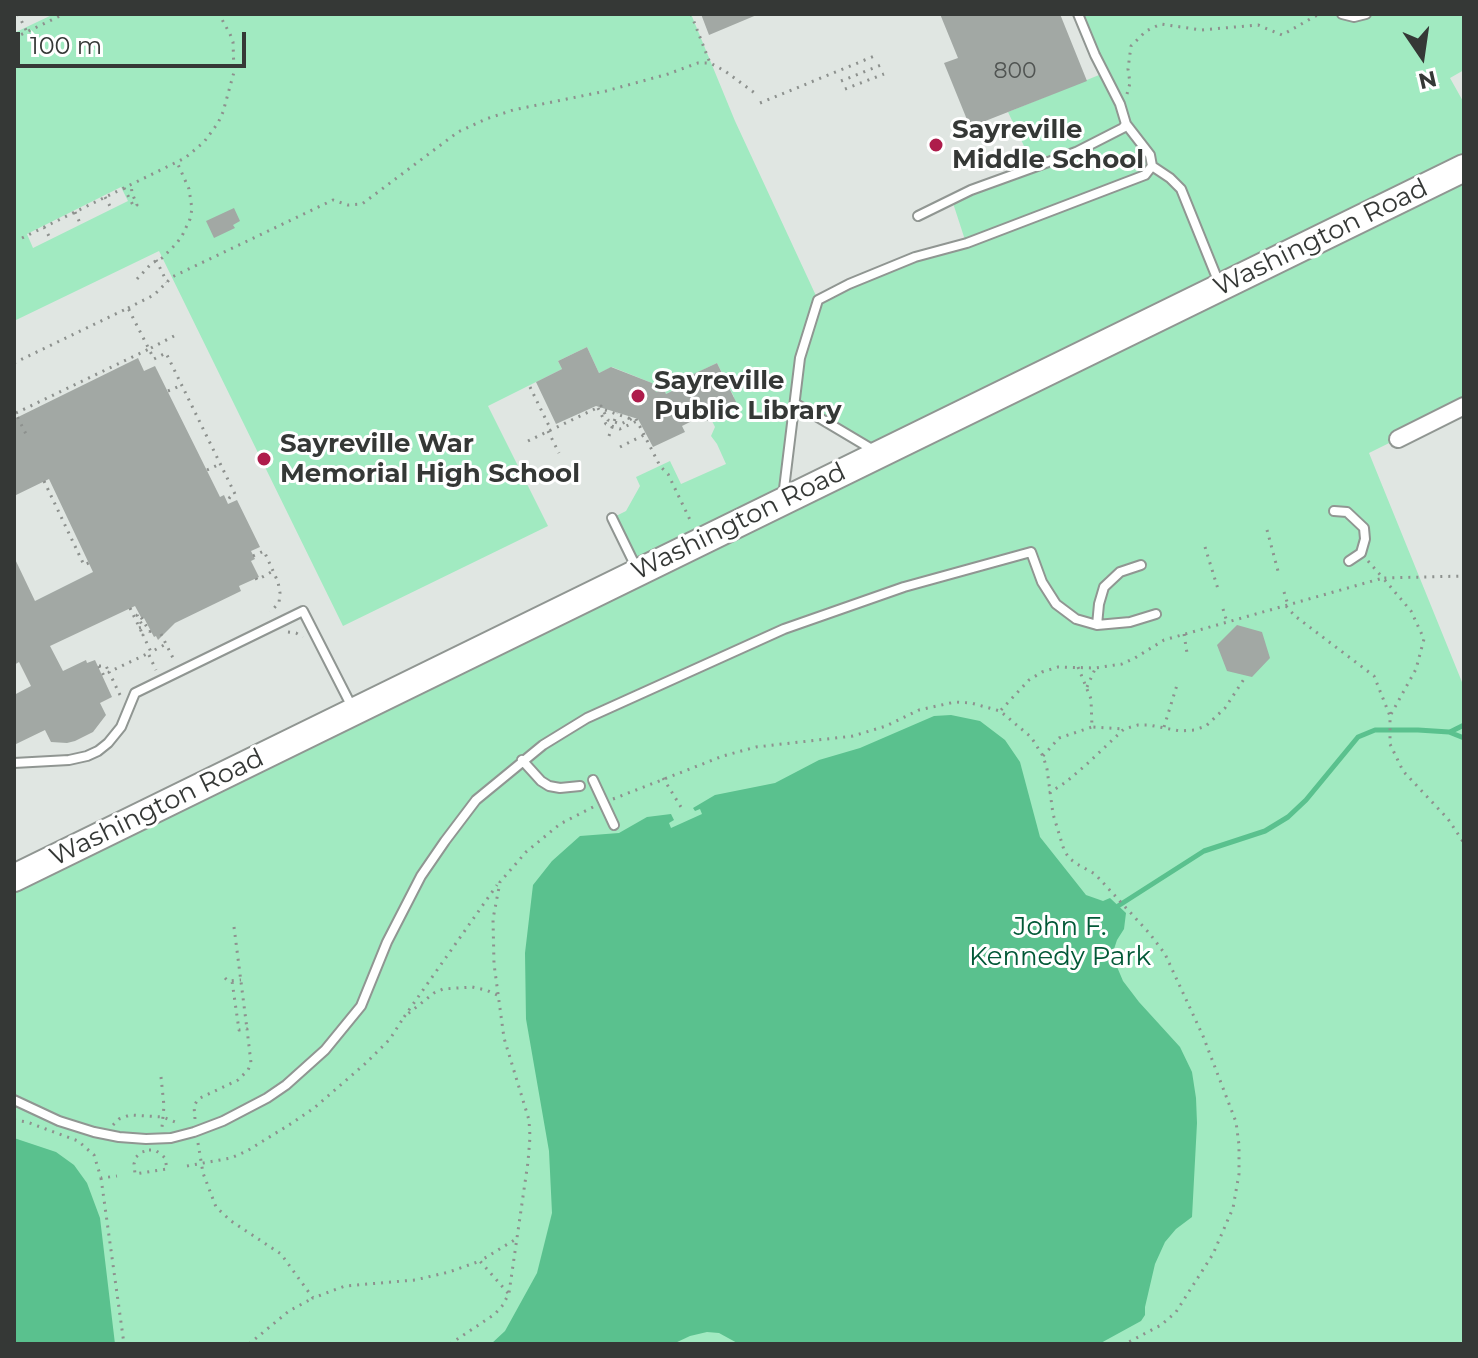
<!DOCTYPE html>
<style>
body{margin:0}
#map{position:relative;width:1478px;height:1358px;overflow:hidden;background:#e0e6e2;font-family:Montserrat,sans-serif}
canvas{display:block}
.frame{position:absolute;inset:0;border:16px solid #353836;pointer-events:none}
.north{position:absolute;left:1382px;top:16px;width:80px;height:80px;-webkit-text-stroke:6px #fff;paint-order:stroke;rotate:167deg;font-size:22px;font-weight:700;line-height:32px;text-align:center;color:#353836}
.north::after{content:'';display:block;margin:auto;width:28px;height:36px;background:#353836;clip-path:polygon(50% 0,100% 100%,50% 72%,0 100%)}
.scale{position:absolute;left:16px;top:32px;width:230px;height:36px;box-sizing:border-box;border:4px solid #353836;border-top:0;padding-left:10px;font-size:24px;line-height:28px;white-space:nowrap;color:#353836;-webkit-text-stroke:6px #fff;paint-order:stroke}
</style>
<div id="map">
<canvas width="1478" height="1358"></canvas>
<div class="frame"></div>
<div class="north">N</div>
<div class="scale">100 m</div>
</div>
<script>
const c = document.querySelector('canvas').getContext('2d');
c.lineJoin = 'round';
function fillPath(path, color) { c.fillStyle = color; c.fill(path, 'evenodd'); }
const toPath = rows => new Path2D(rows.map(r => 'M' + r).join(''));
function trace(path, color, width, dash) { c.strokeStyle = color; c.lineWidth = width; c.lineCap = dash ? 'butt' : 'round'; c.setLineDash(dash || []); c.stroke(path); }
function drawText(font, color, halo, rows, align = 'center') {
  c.font = font + ' Montserrat,sans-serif'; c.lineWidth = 6; c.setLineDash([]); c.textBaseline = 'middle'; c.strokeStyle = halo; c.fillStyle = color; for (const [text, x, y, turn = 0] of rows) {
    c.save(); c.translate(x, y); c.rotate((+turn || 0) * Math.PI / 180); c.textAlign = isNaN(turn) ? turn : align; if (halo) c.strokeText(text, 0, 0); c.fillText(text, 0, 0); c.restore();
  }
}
const green = toPath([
 [54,14,691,14,735,121,818,300,887,268,966,243,952,200,1015,173,1015,154,1024,146,1008,112,1104,73,1078,14,1464,14,1464,70,1450,78,1464,103,1464,406,1369,453,1464,687,1464,1344,14,1344,14,878,637,572,612,518,626,511,640,486,636,477,670,461,681,484,726,464,717,444,711,436,715,427,711,419,720,408,734,397,717,363,686,378,688,383,666,394,664,389,656,392,652,383,612,367,599,373,587,347,558,361,562,369,488,406,548,526,343,626,159,251,14,321,14,33],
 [121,187,128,201,33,248,27,234],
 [796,405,878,454,783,501]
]);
const water = toPath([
 [951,715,980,721,1005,740,1020,762,1040,837,1086,895,1103,901,1110,898,1126,913,1124,929,1117,940,1112,955,1123,981,1139,1002,1180,1047,1192,1072,1196,1098,1197,1123,1192,1217,1176,1229,1165,1242,1155,1264,1145,1307,1145,1315,1141,1321,1099,1344,739,1344,719,1333,707,1332,690,1336,673,1344,491,1344,505,1331,537,1273,552,1213,549,1151,526,1019,525,953,533,885,552,861,580,836,619,833,647,817,671,814,674,820,669,823,671,828,702,814,700,809,695,811,693,808,715,795,775,783,819,760,860,748,934,716],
 [14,1138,56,1152,74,1165,87,1183,100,1218,115,1344,14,1344]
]);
const stream = toPath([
 [1450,732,1464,725],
 [1118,906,1204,851,1265,831,1288,817,1306,800,1358,737,1375,730,1418,730,1449,732,1464,738]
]);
const building = toPath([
 [701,14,759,14,709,35],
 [940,14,1060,14,1087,81,970,127,944,63,958,58],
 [234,208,240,221,233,225,235,228,214,238,206,221],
 [587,347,599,373,611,367,652,383,656,392,664,389,666,394,688,383,685,378,717,363,738,406,707,421,704,415,682,426,685,432,653,447,638,419,596,406,556,424,536,382,562,369,558,361],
 [138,358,144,371,155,366,220,497,224,495,228,504,237,500,260,547,251,551,255,559,251,561,259,577,239,586,241,591,175,623,158,640,156,636,154,637,144,618,142,619,135,606,50,646,63,671,86,660,87,663,95,660,112,697,100,703,106,715,93,732,75,741,67,743,51,742,45,730,14,745,14,695,31,686,19,662,14,665,14,557,35,601,93,572,49,479,14,496,14,419],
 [1237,625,1262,632,1270,658,1252,677,1227,671,1217,645]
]);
const path = toPath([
 [18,14,27,32],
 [691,14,710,63],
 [14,38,64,14],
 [841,81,881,65],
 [845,89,884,74],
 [1127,94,1130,83,1128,69,1131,46,1146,31,1161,24,1201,30,1258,25,1282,35,1319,14],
 [760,103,877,55],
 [124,188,134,207,137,205,132,193,131,184],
 [105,197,111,208],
 [75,212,80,223],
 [44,227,50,238],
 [22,238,185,158,204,142,218,123,223,112,234,72,233,42,230,34,219,14],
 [156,260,167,282],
 [137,279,152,263,162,258,176,244,182,236,190,219,192,209,189,189,176,160],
 [128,308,154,295,172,277,333,200,348,205,362,204,458,132,486,119,513,110,606,91,668,74,698,63,710,63,725,71,756,94],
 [151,348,174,336],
 [14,363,128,308,154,359,166,353,235,494,230,497,227,502],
 [530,387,551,430],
 [168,391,182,385],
 [598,408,606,424,620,429,637,421],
 [14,410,26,434],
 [605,410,631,419],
 [16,413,149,349],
 [548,431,559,453],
 [609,436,617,413],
 [528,441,601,406,608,420,621,424,635,417,660,466,668,474,692,524],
 [620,447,646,434],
 [207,470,220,464],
 [44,481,84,565,93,561],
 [1267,530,1278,571],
 [1205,547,1218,589],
 [253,556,264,551,278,582,280,593,279,603,270,612],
 [1368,561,1383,578,1464,576],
 [256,578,257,580,273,571],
 [1284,592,1288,605],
 [1286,606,1295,616,1374,676,1390,716,1390,744,1403,771,1448,819,1464,843],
 [130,608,143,635],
 [1223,609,1227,622],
 [139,628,143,627,137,615,139,614,150,632],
 [151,631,143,635,151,652,166,644],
 [288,632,296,633,303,637],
 [161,634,174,660],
 [1184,634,1187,653],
 [149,655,156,670],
 [99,666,106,666,109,672],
 [99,666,104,676,102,677],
 [1078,667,1091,699,1092,727,1124,729],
 [1087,687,1095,669],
 [120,695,109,672,151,652],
 [1001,710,1029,680,1042,672,1058,667,1095,668,1122,664,1135,658,1164,640,1383,578,1411,611,1424,639,1416,669,1390,716],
 [1164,727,1177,685],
 [1043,756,1059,738,1092,727],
 [663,778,681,807],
 [1049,793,1066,782,1087,764,1124,729,1138,725,1149,725,1180,731,1194,730,1206,726,1225,708,1246,676],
 [613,799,723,756,756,747,853,736,886,726,919,710,955,702,971,703,1000,711,1031,737,1043,756,1047,769,1053,814,1064,850,1069,858,1077,864,1095,874,1150,934,1165,954,1203,1036,1236,1122,1239,1145,1239,1174,1233,1208,1213,1254,1176,1312,1161,1325,1125,1344],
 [234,927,247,1029],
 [225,978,228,981,241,980],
 [497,995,486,990,472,987,443,989,434,993,404,1017,497,885],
 [161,1077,164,1106,162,1127],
 [195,1119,194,1106,198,1099,238,1080,248,1070,251,1063,247,1029,239,1030,232,981],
 [14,1120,27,1122,78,1141,94,1155,101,1178,117,1176],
 [113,1125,119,1119,130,1115,163,1117,180,1124],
 [198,1143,203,1173,216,1207,231,1221,281,1254,313,1298,345,1286,415,1280,449,1272,480,1261],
 [149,1150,155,1150,162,1155,165,1158,167,1169,135,1174,134,1164,136,1157,142,1152,149,1150],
 [187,1166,231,1158,247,1151,292,1123,314,1108,366,1063,390,1039,404,1017],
 [101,1178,124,1344],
 [508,1293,480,1261,516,1239],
 [249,1344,289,1311,313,1298],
 [450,1344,495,1314,503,1305,509,1293,528,1162,530,1137,529,1120,504,1038,494,964,493,919,500,882,526,852,560,824,595,806]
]);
const service = toPath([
 [1342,14,1354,17,1366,14],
 [1152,166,1170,178,1181,189,1219,283],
 [918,216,971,190,1076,152,1123,128,1126,124],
 [796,404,875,451],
 [783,497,800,358,818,300,849,284,915,257,967,243,1145,175,1152,166,1150,155,1126,124,1120,104,1095,55,1078,14],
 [1334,511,1347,512,1364,528,1365,539,1361,553,1349,561],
 [612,518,636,567],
 [1097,625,1099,604,1104,587,1120,572,1141,565],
 [522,760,541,781,549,786,560,788,580,786],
 [14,763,69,760,87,756,98,751,108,743,121,727,135,693,303,611,352,707],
 [593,780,614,825],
 [14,1100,59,1121,94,1132,119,1137,146,1139,171,1138,194,1132,223,1121,267,1098,286,1085,325,1050,361,1006,387,942,421,876,445,841,476,800,543,745,587,718,784,629,904,587,1031,552,1042,582,1056,604,1076,619,1097,625,1130,622,1156,614]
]);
const minor = toPath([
 [1398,439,1464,406]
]);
const primary = toPath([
 [14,878,1464,168]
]);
const markers = [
 [936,145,8,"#ae1c4b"],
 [638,396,8,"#ae1c4b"],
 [264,459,8,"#ae1c4b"]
];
const numberNames = [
 ["800",1015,72]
];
const poiNames = [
 ["Sayreville",952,130],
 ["Middle School",952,160],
 ["Sayreville",654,381],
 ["Public Library",654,411],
 ["Sayreville War",280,444],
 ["Memorial High School",280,474]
];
const streetNames = [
 ["Washington Road",1321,238,-26],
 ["Washington Road",739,522,-26],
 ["Washington Road",157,808,-26]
];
const parkNames = [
 ["John F.",1060,927],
 ["Kennedy Park",1060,957]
];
fillPath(green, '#a1eac1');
fillPath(water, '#5ac18e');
trace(stream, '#5ac18e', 5);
fillPath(building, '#a2a8a4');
trace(service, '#909692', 12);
trace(minor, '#909692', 20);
trace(primary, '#909692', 30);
trace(path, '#8d918e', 3, [2, 6]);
trace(service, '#fff', 8);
trace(minor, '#fff', 16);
trace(primary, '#fff', 26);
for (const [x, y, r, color] of markers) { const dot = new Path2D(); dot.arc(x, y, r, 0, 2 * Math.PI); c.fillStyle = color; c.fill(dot); trace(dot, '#fff', 3); }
drawText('22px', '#505452', null, numberNames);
drawText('bold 26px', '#353836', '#fff', poiNames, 'left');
drawText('26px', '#353836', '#fff', streetNames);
drawText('26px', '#025837', '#fff', parkNames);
</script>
